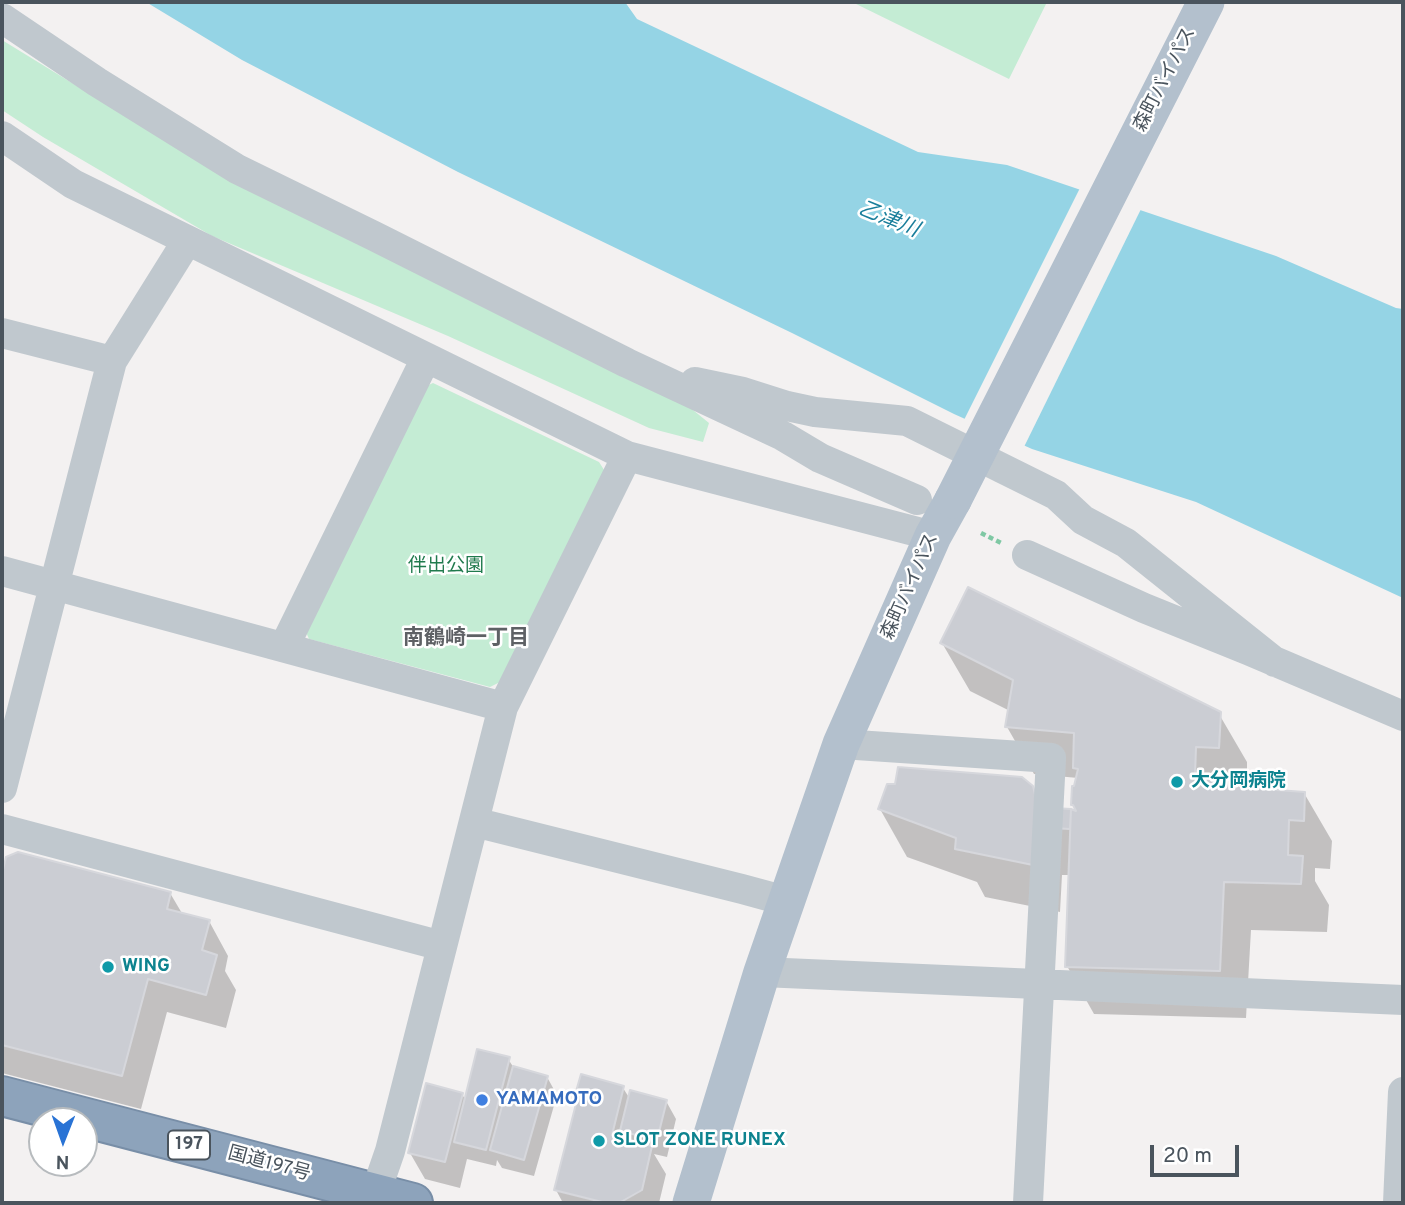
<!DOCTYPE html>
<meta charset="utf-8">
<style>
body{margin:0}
#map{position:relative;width:1405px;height:1205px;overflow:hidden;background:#f3f1f1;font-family:Overpass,sans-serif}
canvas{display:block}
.frame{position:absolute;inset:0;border:4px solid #4a545d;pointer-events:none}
.north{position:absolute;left:28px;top:1107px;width:70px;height:70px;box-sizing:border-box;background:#fff;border:2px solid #b7bbbe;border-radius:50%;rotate:181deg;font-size:19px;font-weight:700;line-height:28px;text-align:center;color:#4a545d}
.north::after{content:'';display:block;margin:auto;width:24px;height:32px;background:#2973d5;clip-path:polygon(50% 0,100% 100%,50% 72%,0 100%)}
.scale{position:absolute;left:1150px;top:1145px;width:89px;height:32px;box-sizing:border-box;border:4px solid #4a545d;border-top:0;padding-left:9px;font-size:21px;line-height:24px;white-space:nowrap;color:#4a545d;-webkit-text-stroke:5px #fff;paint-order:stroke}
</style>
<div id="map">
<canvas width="1405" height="1205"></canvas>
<div class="frame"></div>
<div class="north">N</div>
<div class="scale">20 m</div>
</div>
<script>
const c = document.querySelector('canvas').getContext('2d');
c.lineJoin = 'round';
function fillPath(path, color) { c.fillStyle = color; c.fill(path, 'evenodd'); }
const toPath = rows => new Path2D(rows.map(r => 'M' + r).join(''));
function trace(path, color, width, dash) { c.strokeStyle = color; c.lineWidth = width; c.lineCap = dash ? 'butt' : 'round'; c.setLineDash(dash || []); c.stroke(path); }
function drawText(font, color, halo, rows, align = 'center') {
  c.font = font + ' Overpass,"Noto Sans JP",sans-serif'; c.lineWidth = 5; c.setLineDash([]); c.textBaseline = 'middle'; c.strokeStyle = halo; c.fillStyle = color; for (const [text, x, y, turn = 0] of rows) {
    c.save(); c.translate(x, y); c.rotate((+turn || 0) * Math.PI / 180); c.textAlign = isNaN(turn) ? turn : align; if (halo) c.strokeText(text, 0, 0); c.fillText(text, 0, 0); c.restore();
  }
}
const green = toPath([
 [852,2,1047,2,1009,79],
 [2,40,134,121,677,397,709,423,703,442,649,428,448,336,212,236,43,137,2,110],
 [433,383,599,462,606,473,504,680,490,687,309,639,303,625,422,388]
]);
const water = toPath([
 [146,2,625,2,637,19,918,152,1007,165,1276,256,1396,308,1403,309,1403,598,1196,502,1032,449,954,414,792,333,458,172,242,60]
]);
const pier = toPath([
 [1081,186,1142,207,1023,449,963,422]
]);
const shadow = toPath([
 [942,643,1219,714,1247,762,1247,778,1277,779,1285,792,1304,793,1332,841,1330,869,1315,868,1315,881,1329,905,1327,932,1251,930,1246,1018,1094,1014,1067,966,1070,875,1062,875,1060,912,985,897,977,882,907,857,880,809,1044,810,1078,813,1078,778,1034,774,1007,727,1010,711,970,691],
 [8,858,170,893,183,915,209,921,228,956,225,971,236,990,226,1028,167,1012,141,1109,2,1073,2,881],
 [508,1059,514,1068,547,1077,557,1095,534,1176,502,1168,497,1160,496,1166,467,1159,460,1188,425,1179,410,1153,462,1094,466,1101],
 [623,1088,630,1099,666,1101,676,1119,667,1157,654,1154,666,1174,659,1203,563,1203,556,1190,579,1099,577,1095]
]);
const building = toPath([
 [968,587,1221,712,1219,748,1196,747,1195,774,1278,777,1277,790,1305,792,1304,821,1289,820,1288,855,1303,856,1301,884,1224,882,1220,971,1065,967,1071,809,1076,811,1073,805,1071,805,1072,786,1074,786,1078,769,1073,768,1074,733,1005,727,1013,680,940,643,968,587],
 [898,767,1022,777,1033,786,1037,802,1033,865,955,849,956,838,878,809,887,784,895,784,898,767],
 [1036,807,1071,809,1070,829,1035,827,1036,807],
 [18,852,171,892,167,909,210,920,202,950,217,955,206,995,148,979,122,1076,2,1045,2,874,6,857,18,852],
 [477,1049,510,1057,486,1150,454,1142,477,1049],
 [513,1066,548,1076,524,1160,490,1150,513,1066],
 [581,1074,624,1086,612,1135,652,1146,642,1190,619,1203,606,1203,554,1190,578,1096,575,1095,581,1074],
 [426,1083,463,1093,445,1162,408,1153,426,1083],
 [630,1090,667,1100,657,1140,620,1131,630,1090]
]);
const path = toPath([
 [981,533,1001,543]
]);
const minor = toPath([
 [2,18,97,82,237,169,374,236,627,363,783,436,820,458,917,500],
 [2,136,73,184,627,456,933,536],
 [2,333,112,361],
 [695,382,743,392,787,406,815,412,907,421,1056,495,1083,520,1126,543,1275,662],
 [1027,555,1144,608,1248,650,1403,716],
 [2,571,503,707],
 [284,647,426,358],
 [841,744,1051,758,1028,1203],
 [2,788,112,361,187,241],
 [474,822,742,889,786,901],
 [2,829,442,946],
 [762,972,1403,1000],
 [372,1203,390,1151,503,707,627,456],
 [1398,1203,1403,1092]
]);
const major = toPath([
 [691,1203,762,972,841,744,933,536,953,500]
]);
const highway = toPath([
 [2,1096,413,1203]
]);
const majorBridge = toPath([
 [953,500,1206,2]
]);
const markers = [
 [1177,782,7,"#0f9aa8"],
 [108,967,7,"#0f9aa8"],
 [482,1100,7,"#3f7fe0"],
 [599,1141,7,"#0f9aa8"]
];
const shields = [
 [189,1145,42]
];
const shieldNames = [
 ["197",189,1145]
];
const streetNames = [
 ["森町バイパス",1166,80,-63],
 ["森町バイパス",911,587,-66],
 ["国道197号",269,1165,15]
];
const parkNames = [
 ["伴出公園",446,567]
];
const cultureNames = [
 ["大分岡病院",1191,782],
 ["WING",122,967],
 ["SLOT ZONE RUNEX",613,1141]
];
const shopNames = [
 ["YAMAMOTO",496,1100]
];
const waterNames = [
 ["乙津川",888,221,22]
];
const neighbourhoodNames = [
 ["南鶴崎一丁目",466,640]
];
fillPath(green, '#c4ecd4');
fillPath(water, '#95d4e5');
fillPath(pier, '#f3f1f1');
fillPath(shadow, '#0003');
fillPath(building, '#cbcdd3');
trace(building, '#d6d7dc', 2);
trace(highway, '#788ea7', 42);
trace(path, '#7fc8a4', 4.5, [5, 3.5]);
trace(minor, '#c0c8ce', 30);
trace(major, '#b3c0cd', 37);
trace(highway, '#8da3bb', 38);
trace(majorBridge, '#b3c0cd', 37);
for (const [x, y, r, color] of markers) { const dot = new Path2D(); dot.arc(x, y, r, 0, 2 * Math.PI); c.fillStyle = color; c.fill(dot); trace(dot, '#fff', 2.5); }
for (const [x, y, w] of shields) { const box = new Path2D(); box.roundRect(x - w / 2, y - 14.5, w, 29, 5); c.fillStyle = '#fff'; c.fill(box); trace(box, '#4a545d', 2); }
drawText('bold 18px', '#4a545d', null, shieldNames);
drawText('19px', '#4a545d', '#fff', streetNames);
drawText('19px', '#207a4d', '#fff', parkNames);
drawText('bold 19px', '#0d838f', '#fff', cultureNames, 'left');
drawText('bold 19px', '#366cbe', '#fff', shopNames, 'left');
drawText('italic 21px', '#197e9b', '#fff', waterNames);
drawText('bold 21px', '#5e6165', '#fff', neighbourhoodNames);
</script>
